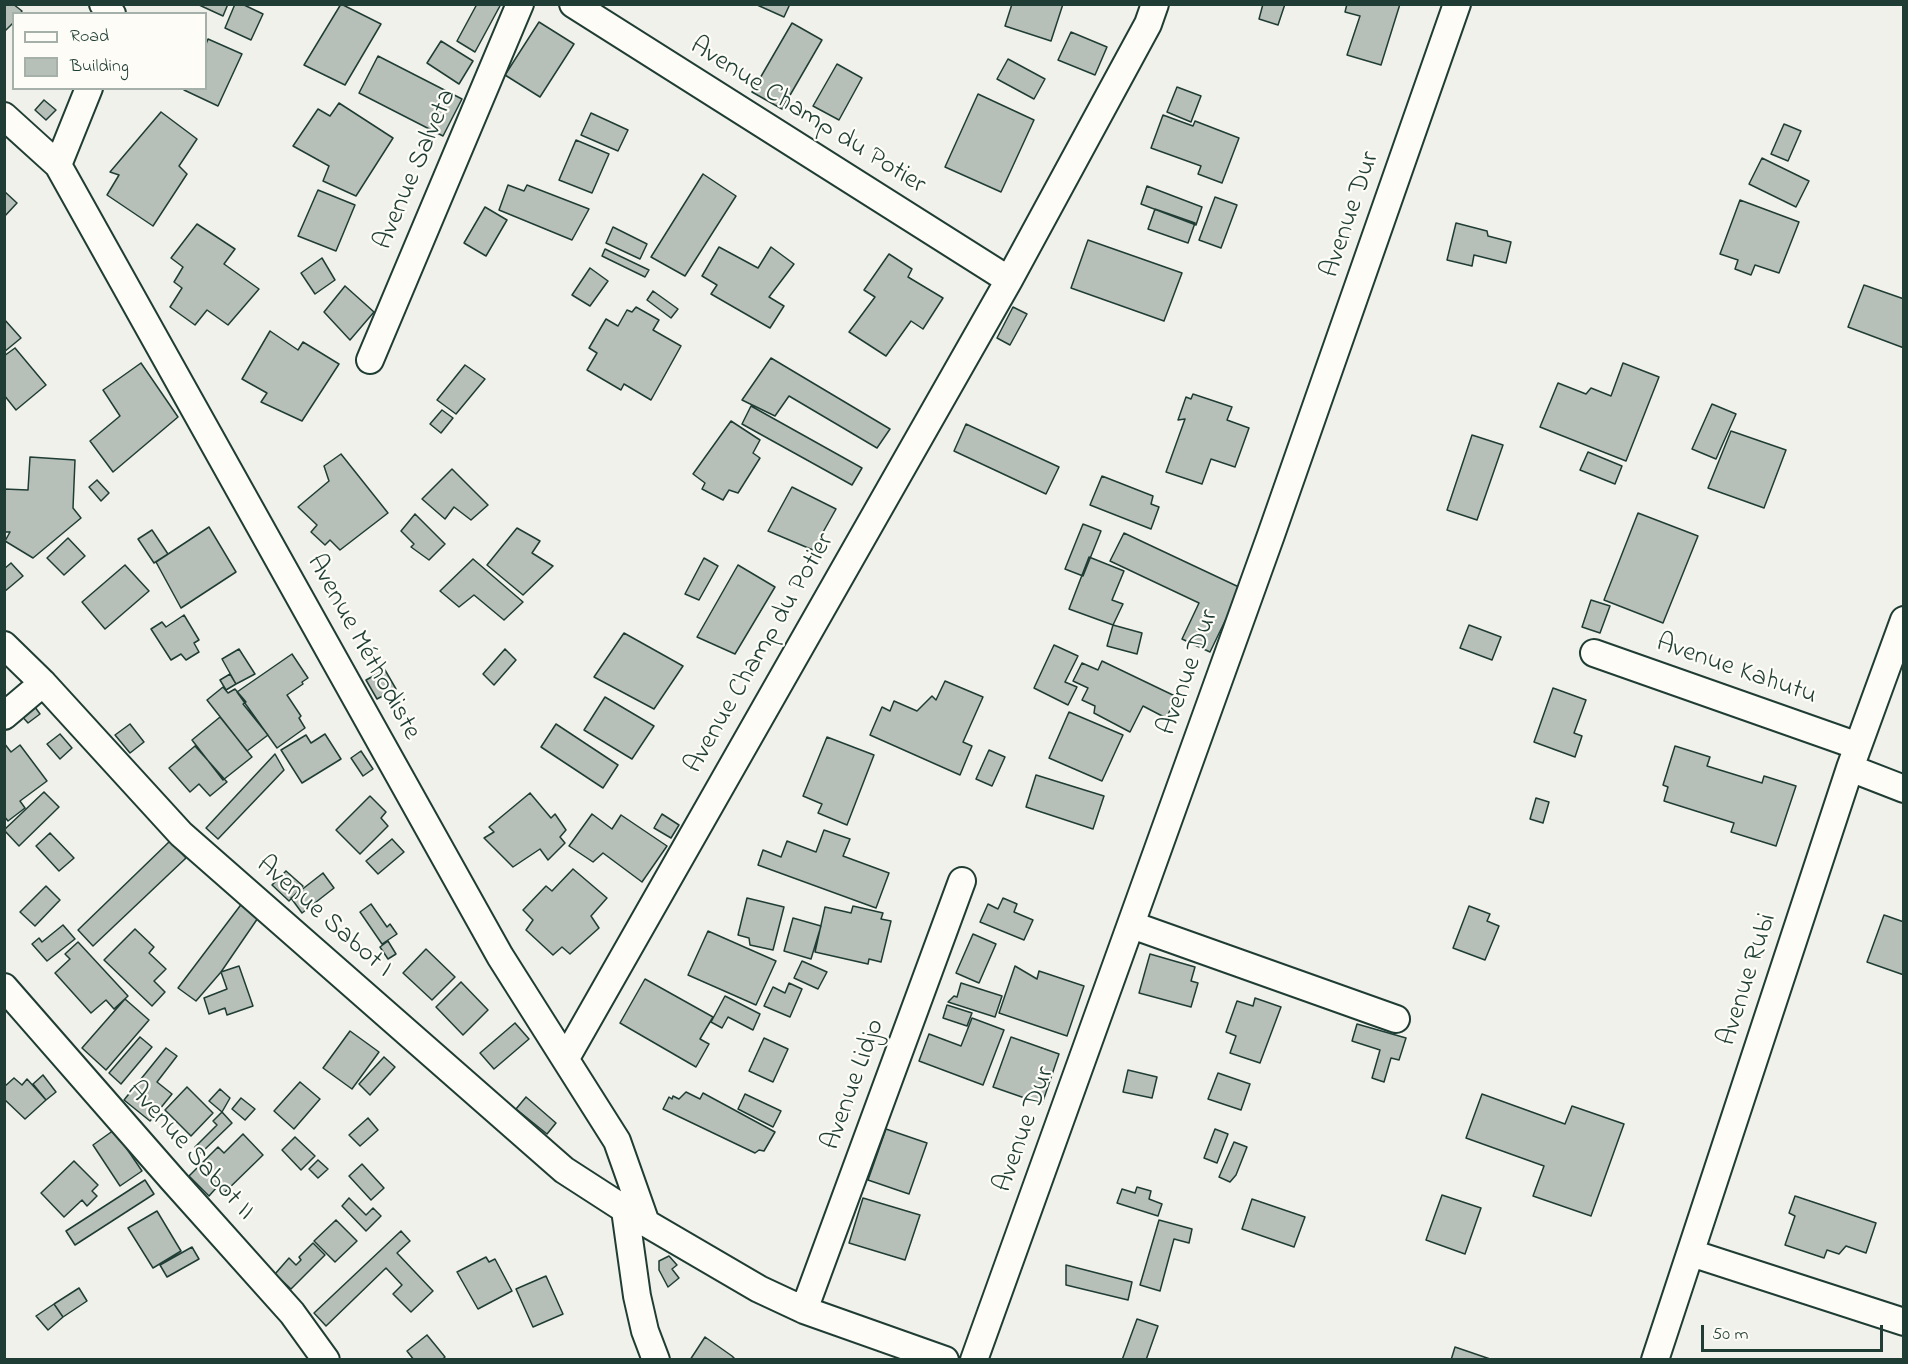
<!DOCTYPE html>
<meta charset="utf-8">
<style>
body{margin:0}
#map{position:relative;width:1908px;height:1364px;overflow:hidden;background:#f0f1eb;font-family:"Indie Flower",sans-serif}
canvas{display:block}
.frame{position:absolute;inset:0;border:6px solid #1f3d34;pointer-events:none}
.legend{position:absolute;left:12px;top:12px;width:195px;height:78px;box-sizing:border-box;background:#fdfcf7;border:2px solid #a4b0a9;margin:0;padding:8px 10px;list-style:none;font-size:18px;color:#1f3d34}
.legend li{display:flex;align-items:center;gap:12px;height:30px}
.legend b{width:30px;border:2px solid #a4b0a9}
.scale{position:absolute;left:1701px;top:1325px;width:182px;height:27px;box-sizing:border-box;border:3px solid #1f3d34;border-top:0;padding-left:8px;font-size:18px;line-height:21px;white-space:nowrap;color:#1f3d34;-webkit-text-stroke:4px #fdfcf7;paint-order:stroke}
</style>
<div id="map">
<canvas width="1908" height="1364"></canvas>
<div class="frame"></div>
<ul class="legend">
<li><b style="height:8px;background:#fdfcf7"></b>Road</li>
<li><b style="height:16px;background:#b6bfb8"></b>Building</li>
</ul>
<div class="scale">50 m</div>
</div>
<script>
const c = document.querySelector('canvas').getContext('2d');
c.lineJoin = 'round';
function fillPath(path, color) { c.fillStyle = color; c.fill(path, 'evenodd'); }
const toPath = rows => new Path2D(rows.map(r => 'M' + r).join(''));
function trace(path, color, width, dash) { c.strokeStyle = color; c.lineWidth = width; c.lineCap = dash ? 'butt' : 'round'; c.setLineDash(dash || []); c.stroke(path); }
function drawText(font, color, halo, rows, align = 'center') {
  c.font = font + ' "Indie Flower",sans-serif'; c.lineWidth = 4.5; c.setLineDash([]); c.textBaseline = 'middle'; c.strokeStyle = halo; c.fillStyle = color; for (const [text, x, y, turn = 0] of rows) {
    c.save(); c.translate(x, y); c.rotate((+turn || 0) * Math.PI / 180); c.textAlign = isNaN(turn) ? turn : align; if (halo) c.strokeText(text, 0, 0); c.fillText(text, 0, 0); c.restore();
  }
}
const building = toPath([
 [4,4,13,4,22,11,20,14,14,14,14,22,4,32,4,4],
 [197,4,228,4,223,16,197,4],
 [235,4,242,4,263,14,251,40,225,28,235,4],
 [341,4,381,24,345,85,304,65,341,4],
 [477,4,501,4,475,52,457,41,477,4],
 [755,4,790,4,784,17,755,4],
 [1012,4,1063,4,1051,41,1005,26,1012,4],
 [1263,4,1285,4,1278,25,1259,19,1263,4],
 [1347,4,1400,4,1381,65,1347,55,1360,16,1345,12,1347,4],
 [539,22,574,44,540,97,505,75,539,22],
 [792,23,822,40,782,109,752,92,792,23],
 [1071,32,1107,47,1095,75,1058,60,1071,32],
 [208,39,242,54,218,106,184,90,185,88,206,88,206,44,208,39],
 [441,41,473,61,459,84,427,63,441,41],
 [378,56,462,99,443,136,359,93,378,56],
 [1008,59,1045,79,1034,99,997,79,1008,59],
 [837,64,862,78,839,120,813,106,837,64],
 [1177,87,1201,96,1191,122,1167,112,1177,87],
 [978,94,1034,120,1001,192,945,167,978,94],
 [44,100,56,110,46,120,35,110,44,100],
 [339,103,393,138,356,196,323,181,329,166,293,146,318,109,330,116,339,103],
 [161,112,197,139,179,166,187,174,153,226,107,195,119,175,110,172,161,112],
 [591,113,628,130,618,151,581,135,591,113],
 [1163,115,1193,126,1195,121,1239,138,1222,183,1198,174,1201,166,1151,148,1163,115],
 [1784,124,1801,131,1788,161,1771,154,1784,124],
 [576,140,609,154,592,193,559,180,576,140],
 [1762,158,1809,181,1796,207,1749,184,1762,158],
 [703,174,736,196,685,276,651,257,703,174],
 [508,185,524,191,527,185,589,209,572,240,499,210,508,185],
 [1147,186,1202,207,1196,225,1141,204,1147,186],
 [318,190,355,205,336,251,298,236,318,190],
 [4,191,17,203,4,217,4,191],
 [1215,197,1237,205,1221,248,1199,240,1215,197],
 [1740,200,1799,222,1779,273,1755,265,1751,275,1735,269,1738,260,1720,254,1740,200],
 [485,207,507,220,486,256,464,243,485,207],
 [1155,209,1195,223,1188,243,1148,229,1155,209],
 [1456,223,1487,231,1488,236,1511,242,1506,263,1474,255,1472,266,1447,260,1456,223],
 [197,224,235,249,224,264,259,289,228,325,207,310,195,325,170,307,182,288,174,282,183,267,171,258,197,224],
 [613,227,647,244,640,259,606,243,613,227],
 [1088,240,1182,273,1164,321,1071,288,1088,240],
 [719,247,758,268,771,247,794,264,769,297,784,306,770,328,711,294,717,285,702,276,719,247],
 [605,249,649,270,645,277,602,256,605,249],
 [889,254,912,269,908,277,943,298,923,329,911,321,886,356,849,332,875,297,864,290,889,254],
 [322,258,335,280,315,294,301,273,322,258],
 [590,268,608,281,590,306,572,295,590,268],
 [1864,285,1904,299,1904,348,1848,327,1864,285],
 [345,286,374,312,350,340,324,312,345,286],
 [653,291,678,309,671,318,647,300,653,291],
 [636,307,659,320,653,330,681,346,651,400,624,384,621,390,587,370,597,353,589,348,606,319,618,326,627,310,632,312,636,307],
 [1013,307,1027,314,1010,345,997,338,1013,307],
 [4,319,21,338,4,352,4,319],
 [270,331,298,350,303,342,339,364,302,421,261,402,267,393,242,379,270,331],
 [15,348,46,385,16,410,4,395,4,356,15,348],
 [771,358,890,429,877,448,789,396,775,416,742,400,771,358],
 [141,363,178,417,113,472,90,441,120,416,103,390,141,363],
 [1623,363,1659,377,1626,461,1540,427,1558,383,1586,394,1591,388,1611,396,1623,363],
 [465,365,485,379,456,414,437,400,465,365],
 [1193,394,1232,407,1227,420,1249,428,1235,467,1211,459,1202,484,1166,472,1185,419,1178,420,1186,397,1191,399,1193,394],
 [1712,404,1736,414,1716,459,1692,449,1712,404],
 [751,406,862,468,852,485,742,424,751,406],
 [442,410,453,418,441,433,430,424,442,410],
 [731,421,760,440,753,453,760,458,738,493,729,490,723,500,702,489,705,483,693,474,731,421],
 [966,424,1059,467,1046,494,954,451,966,424],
 [1731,431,1786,450,1764,508,1708,488,1731,431],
 [1472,435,1503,445,1477,520,1447,510,1472,435],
 [1588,452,1622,466,1615,484,1580,470,1588,452],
 [341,454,388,513,340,550,330,540,325,545,311,532,317,525,298,507,329,481,324,466,341,454],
 [30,457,75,460,73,508,81,518,33,558,5,541,10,532,4,532,4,489,28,490,30,457],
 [452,469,488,505,471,520,454,507,445,519,422,499,452,469],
 [1102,476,1153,496,1151,504,1159,507,1151,529,1090,505,1102,476],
 [97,480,109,493,101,501,89,487,97,480],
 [792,487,836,509,813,550,768,531,792,487],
 [1638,513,1698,536,1663,623,1604,600,1638,513],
 [415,514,445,544,429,560,411,547,414,544,401,531,415,514],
 [1083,524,1101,531,1083,576,1065,569,1083,524],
 [209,527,236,572,181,608,156,562,209,527],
 [517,528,540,541,532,553,553,566,523,595,487,565,517,528],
 [152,530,168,554,154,563,138,539,152,530],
 [1124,533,1241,588,1210,652,1182,639,1199,603,1110,561,1124,533],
 [68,538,85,556,64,575,47,558,68,538],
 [1089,557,1124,571,1112,600,1123,604,1113,625,1069,609,1089,557],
 [704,558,718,566,699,600,685,594,704,558],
 [473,559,523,602,504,620,474,595,459,607,440,591,473,559],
 [11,563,23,576,4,592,4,569,11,563],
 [125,565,149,591,105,629,82,602,125,565],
 [738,565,775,587,735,654,697,637,738,565],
 [1591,600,1610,606,1600,633,1582,627,1591,600],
 [184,615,199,640,194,643,199,652,186,660,181,654,171,660,151,629,162,622,166,627,184,615],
 [1113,625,1142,633,1137,654,1107,646,1113,625],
 [1469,625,1501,637,1492,660,1460,648,1469,625],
 [624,633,683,666,654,709,594,677,624,633],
 [1054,645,1078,656,1065,682,1077,687,1068,705,1034,688,1054,645],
 [239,649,255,674,236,684,222,659,239,649],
 [505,649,516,660,494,685,483,674,505,649],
 [292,654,308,678,302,682,303,684,287,695,301,716,299,718,305,728,277,748,237,692,292,654],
 [1102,661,1177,697,1166,718,1143,706,1130,732,1094,713,1095,706,1082,700,1088,688,1073,681,1082,663,1098,670,1102,661],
 [385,670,396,689,377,699,366,680,385,670],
 [230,674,236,684,226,690,220,680,230,674],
 [945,681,983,697,963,742,972,746,960,775,870,735,882,707,890,711,894,701,917,711,932,696,936,700,945,681],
 [223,687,228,693,235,689,246,702,243,704,268,735,247,751,207,700,223,687],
 [1553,688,1586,700,1574,733,1582,736,1575,757,1534,742,1553,688],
 [605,697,654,726,632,759,584,730,605,697],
 [32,703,40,714,28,723,19,713,32,703],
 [1069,712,1123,735,1102,781,1049,758,1069,712],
 [220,717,252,757,223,780,192,740,220,717],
 [130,724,144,742,130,753,115,735,130,724],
 [556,724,618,765,603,788,541,747,556,724],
 [60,734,72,748,60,759,47,744,60,734],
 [325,734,341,759,302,783,281,750,306,735,311,743,325,734],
 [827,737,874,755,847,825,818,813,822,804,803,796,827,737],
 [4,743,11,752,20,745,47,781,20,801,25,808,8,821,4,816,4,743],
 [195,746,227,782,210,796,199,784,190,792,169,768,195,746],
 [1675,746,1710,757,1707,766,1762,783,1764,776,1796,786,1776,846,1731,832,1734,823,1664,801,1668,787,1663,785,1675,746],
 [989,750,1005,757,992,786,976,779,989,750],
 [361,751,373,769,363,776,351,758,361,751],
 [275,754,284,770,218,839,206,828,275,754],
 [1036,775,1104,796,1093,829,1026,807,1036,775],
 [44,792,59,807,19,846,4,830,44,792],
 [530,793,551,818,555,814,566,830,560,837,565,843,548,860,540,849,513,867,484,838,494,832,489,827,530,793],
 [370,796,386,812,381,818,388,826,360,854,336,830,370,796],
 [1536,798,1549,802,1543,823,1530,819,1536,798],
 [592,814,612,829,621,815,667,846,642,882,603,853,593,862,569,846,592,814],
 [662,814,679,825,671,838,654,828,662,814],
 [824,830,850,839,843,856,889,873,876,908,758,865,763,850,781,857,787,841,816,852,824,830],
 [50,833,74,858,59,871,36,846,50,833],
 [392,839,404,852,378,874,366,861,392,839],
 [170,841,186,858,93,946,78,930,170,841],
 [573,869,607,898,591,916,599,928,570,954,562,947,553,955,526,930,533,920,523,910,546,886,552,891,573,869],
 [286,871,303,886,289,901,272,885,286,871],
 [323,873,334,888,302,913,291,898,323,873],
 [46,886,60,900,35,926,20,912,46,886],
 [747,898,784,907,773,950,750,945,749,938,738,935,747,898],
 [1003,898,1017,904,1014,912,1033,920,1024,940,980,922,988,904,998,909,1003,898],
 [243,902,260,915,221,972,196,1001,178,988,243,902],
 [371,904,387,927,390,924,397,934,382,944,360,912,371,904],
 [853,906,883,913,881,919,891,921,881,962,869,959,868,964,815,952,825,907,851,913,853,906],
 [1469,906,1490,914,1487,921,1499,926,1485,960,1453,948,1469,906],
 [1884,915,1904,922,1904,975,1867,962,1884,915],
 [793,918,821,926,811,959,784,951,793,918],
 [63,925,75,939,47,961,32,944,39,938,42,942,63,925],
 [135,929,154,947,149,953,166,969,154,981,165,992,152,1006,104,960,135,929],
 [708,931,776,961,756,1005,688,975,708,931],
 [973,934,996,944,979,983,956,973,973,934],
 [388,941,396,954,388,959,380,947,388,941],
 [78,942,128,996,114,1009,106,1000,91,1013,55,973,70,959,65,954,78,942],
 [426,949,455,977,432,1000,403,973,426,949],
 [1150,954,1195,967,1191,981,1198,983,1191,1007,1139,993,1150,954],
 [802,961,827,972,818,989,794,978,802,961],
 [239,966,253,1006,227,1015,225,1008,209,1014,204,998,227,989,221,972,239,966],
 [1015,966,1037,979,1039,971,1084,986,1067,1036,999,1013,1015,966],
 [645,979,713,1017,700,1039,709,1044,696,1067,620,1023,645,979],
 [461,982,488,1010,463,1035,436,1007,461,982],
 [789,983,802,989,790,1017,764,1006,773,987,785,993,789,983],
 [961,983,1002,996,995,1017,948,1002,954,996,957,997,961,983],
 [725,996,760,1014,753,1030,728,1017,722,1028,711,1022,725,996],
 [1255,998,1281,1007,1260,1063,1230,1053,1236,1036,1226,1032,1237,1001,1253,1006,1255,998],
 [125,999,149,1020,106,1070,82,1048,125,999],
 [947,1005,972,1013,967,1026,943,1018,947,1005],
 [972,1018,1004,1030,983,1085,919,1061,929,1034,961,1046,972,1018],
 [515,1023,529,1039,494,1069,480,1053,515,1023],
 [1357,1024,1406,1038,1399,1060,1391,1058,1384,1082,1372,1078,1380,1050,1352,1041,1357,1024],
 [350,1031,379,1052,352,1089,323,1068,350,1031],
 [140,1037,152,1047,121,1084,109,1073,140,1037],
 [1011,1037,1059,1054,1042,1104,993,1087,1011,1037],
 [764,1038,788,1049,773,1082,749,1071,764,1038],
 [166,1048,177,1056,157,1082,172,1094,150,1121,124,1100,166,1048],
 [384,1057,395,1067,370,1095,359,1084,384,1057],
 [1128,1070,1157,1077,1152,1098,1123,1092,1128,1070],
 [1218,1073,1250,1084,1241,1110,1208,1099,1218,1073],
 [43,1075,56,1092,46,1100,33,1084,43,1075],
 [14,1078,22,1085,27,1079,46,1100,25,1119,4,1099,4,1087,14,1078],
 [300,1082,320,1099,294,1129,274,1111,300,1082],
 [187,1087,213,1113,191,1136,165,1110,187,1087],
 [220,1089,230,1098,222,1112,209,1101,220,1089],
 [686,1092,700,1099,703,1093,775,1132,764,1151,759,1150,755,1153,663,1109,669,1097,672,1099,673,1096,679,1099,686,1092],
 [745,1094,781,1111,773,1127,738,1109,745,1094],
 [1482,1094,1565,1124,1572,1106,1624,1124,1591,1216,1533,1196,1544,1166,1466,1138,1482,1094],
 [526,1097,556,1123,547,1134,516,1109,526,1097],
 [241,1098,255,1109,245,1120,232,1109,241,1098],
 [222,1112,232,1123,201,1153,195,1147,217,1125,213,1121,222,1112],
 [368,1118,378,1130,360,1146,349,1135,368,1118],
 [886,1129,927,1143,909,1194,868,1180,886,1129],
 [1215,1129,1228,1134,1217,1163,1204,1158,1215,1129],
 [114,1130,142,1171,120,1186,93,1145,114,1130],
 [243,1134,263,1155,223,1194,217,1187,209,1196,189,1176,218,1147,224,1153,243,1134],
 [295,1137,315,1156,301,1170,282,1150,295,1137],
 [1234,1142,1247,1147,1236,1175,1230,1182,1219,1177,1234,1142],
 [318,1160,328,1169,318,1178,309,1169,318,1160],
 [74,1161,98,1185,92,1191,97,1196,87,1206,82,1200,64,1217,41,1193,74,1161],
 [362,1164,384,1188,371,1200,349,1176,362,1164],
 [145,1180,154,1194,75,1245,66,1231,145,1180],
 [1137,1187,1151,1191,1149,1199,1162,1204,1158,1216,1117,1203,1122,1189,1135,1193,1137,1187],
 [1442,1195,1481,1208,1465,1254,1426,1240,1442,1195],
 [1795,1196,1876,1223,1866,1253,1846,1246,1839,1254,1827,1250,1824,1258,1785,1245,1795,1216,1789,1213,1795,1196],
 [349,1198,366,1215,373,1208,381,1216,366,1231,342,1206,349,1198],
 [863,1198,920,1215,905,1260,849,1243,863,1198],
 [1252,1199,1305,1217,1294,1247,1242,1229,1252,1199],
 [157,1211,181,1251,153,1268,128,1228,157,1211],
 [336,1220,357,1241,335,1262,314,1241,336,1220],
 [1159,1220,1192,1229,1189,1243,1174,1239,1160,1291,1140,1285,1159,1220],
 [401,1231,410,1241,397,1253,433,1291,411,1312,393,1294,402,1285,386,1268,326,1326,314,1313,401,1231],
 [313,1243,325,1255,291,1289,275,1274,289,1258,296,1265,301,1260,299,1257,313,1243],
 [192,1247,199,1259,167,1277,160,1265,192,1247],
 [669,1256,677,1265,672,1269,679,1278,668,1287,659,1270,659,1261,669,1256],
 [486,1257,489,1262,495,1259,512,1291,478,1309,457,1272,486,1257],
 [1066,1265,1132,1282,1128,1300,1066,1285,1066,1265],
 [546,1276,563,1314,533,1327,516,1289,546,1276],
 [79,1288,87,1301,63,1317,54,1304,79,1288],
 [54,1304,63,1317,48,1330,36,1316,54,1304],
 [1137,1319,1158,1326,1146,1360,1122,1360,1137,1319],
 [427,1335,445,1357,442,1360,414,1360,407,1351,427,1335],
 [705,1337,732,1356,736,1360,690,1360,705,1337],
 [1455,1347,1493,1360,1451,1360,1455,1347]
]);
const minor = toPath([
 [103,4,112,14],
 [573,4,1009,280],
 [4,116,58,165,500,956,617,1141,646,1223],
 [58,165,89,88],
 [370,360,520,4],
 [4,645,43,683,181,834,564,1170,646,1223,759,1289,804,1310,945,1360],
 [1594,653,1858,746],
 [4,716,43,683],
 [1850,768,1904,789],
 [1132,925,1396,1019],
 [4,987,172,1179,292,1313,326,1360],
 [566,1058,1009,280,1148,24,1155,4],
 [625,1210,637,1296,645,1331,656,1360],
 [1691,1253,1904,1322],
 [804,1310,962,881],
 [974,1360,1271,535,1457,4],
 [1655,1360,1850,768,1904,620]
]);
const streetNames = [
 ["Avenue Champ du Potier",807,117,32],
 ["Avenue Salveta",417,170,-67],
 ["Avenue Dur",1352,215,-71],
 ["Avenue Méthodiste",362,648,61],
 ["Avenue Champ du Potier",761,654,-60],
 ["Avenue Kahutu",1736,671,19],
 ["Avenue Dur",1190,673,-70],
 ["Avenue Sabot I",323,918,41],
 ["Avenue Rubi",1749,980,-72],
 ["Avenue Lidjo",855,1085,-70],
 ["Avenue Dur",1026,1130,-70],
 ["Avenue Sabot II",189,1152,48]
];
fillPath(building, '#b6bfb8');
trace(building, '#1f3d34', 1.5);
trace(minor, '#1f3d34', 30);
trace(minor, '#fdfcf7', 26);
drawText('27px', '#1f3d34', '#fdfcf7', streetNames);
</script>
